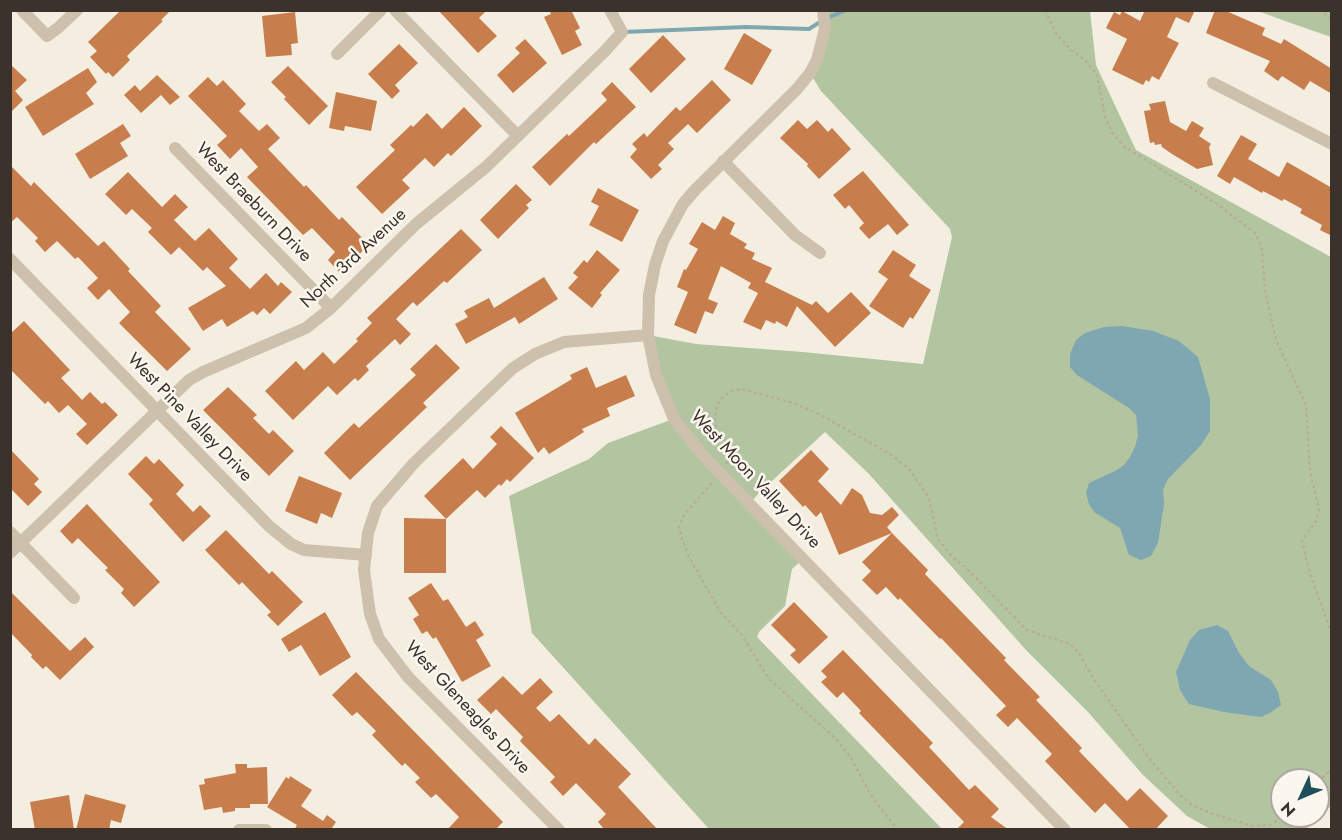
<!DOCTYPE html>
<style>
body{margin:0}
#map{position:relative;width:1342px;height:840px;overflow:hidden;background:#f4eee1;font-family:Jost,sans-serif}
canvas{display:block}
.frame{position:absolute;inset:0;border:12px solid #3b322b;pointer-events:none}
.north{position:absolute;left:1270px;top:768px;width:60px;height:60px;box-sizing:border-box;background:#fbf7ee;border:2px solid #aea8a0;border-radius:50%;rotate:226deg;font-size:16px;font-weight:700;line-height:24px;text-align:center;color:#3b322b}
.north::after{content:'';display:block;margin:auto;width:21px;height:27px;background:#1f4f5d;clip-path:polygon(50% 0,100% 100%,50% 72%,0 100%)}
</style>
<div id="map">
<canvas width="1342" height="840"></canvas>
<div class="frame"></div>
<div class="north">N</div>
</div>
<script>
const c = document.querySelector('canvas').getContext('2d');
c.lineJoin = 'round';
function fillPath(path, color) { c.fillStyle = color; c.fill(path, 'evenodd'); }
const toPath = rows => new Path2D(rows.map(r => 'M' + r).join(''));
function trace(path, color, width, dash) { c.strokeStyle = color; c.lineWidth = width; c.lineCap = dash ? 'butt' : 'round'; c.setLineDash(dash || []); c.stroke(path); }
function drawText(font, color, halo, rows, align = 'center') {
  c.font = font + ' Jost,sans-serif'; c.lineWidth = 5; c.setLineDash([]); c.textBaseline = 'middle'; c.strokeStyle = halo; c.fillStyle = color; for (const [text, x, y, turn = 0] of rows) {
    c.save(); c.translate(x, y); c.rotate((+turn || 0) * Math.PI / 180); c.textAlign = isNaN(turn) ? turn : align; if (halo) c.strokeText(text, 0, 0); c.fillText(text, 0, 0); c.restore();
  }
}
const green = toPath([
 [823,11,1090,11,1096,65,1136,150,1331,257,1331,806,1306,829,1210,829,1187,816,1143,775,1088,712,1026,650,869,474,825,432,761,491,750,503,803,559,792,569,785,606,759,632,757,637,942,829,709,829,532,633,509,496,589,459,608,443,673,419,648,335,696,344,803,352,923,364,952,237,950,229,821,91,810,73],
 [1282,780,1318,780,1318,816,1282,816],
 [1258,11,1331,11,1331,37,1285,21]
]);
const water = toPath([
 [1122,326,1153,331,1179,341,1198,357,1210,399,1210,431,1201,445,1168,479,1163,489,1164,504,1158,543,1151,556,1141,560,1129,555,1120,528,1094,512,1089,504,1086,493,1089,483,1117,470,1124,465,1130,457,1135,447,1138,435,1136,415,1129,408,1077,375,1070,367,1070,354,1076,340,1085,333,1104,327],
 [1217,625,1228,631,1239,653,1249,666,1271,680,1278,692,1281,705,1270,713,1261,717,1224,712,1189,704,1180,690,1176,672,1190,640,1199,630]
]);
const stream = toPath([
 [827,18,846,10],
 [623,32,746,27,809,29,820,22]
]);
const building = toPath([
 [121,10,171,10,161,20,163,21,127,56,130,60,113,77,108,72,106,74,90,57,97,51,88,42],
 [438,10,487,10,479,18,497,36,478,53],
 [549,10,571,10,580,28,575,31,582,45,562,55,544,17,551,14],
 [1145,10,1195,10,1189,23,1176,17,1167,37,1179,43,1159,80,1152,76,1149,82,1146,80,1143,85,1112,70,1127,39,1106,28,1114,12,1120,15,1122,11,1140,21],
 [1215,10,1224,10,1265,28,1262,35,1281,44,1284,39,1332,69,1332,94,1310,81,1304,90,1282,76,1278,81,1264,71,1270,61,1206,33],
 [295,12,298,43,291,44,292,55,266,57,262,16],
 [744,33,772,50,752,85,724,69],
 [663,35,686,59,651,93,629,69],
 [525,39,547,63,513,93,497,75,520,53,515,48],
 [399,44,418,63,395,85,400,91,392,99,368,74],
 [10,64,27,80,15,91,23,100,10,113],
 [288,66,328,106,309,125,284,99,286,97,271,82],
 [88,68,97,82,86,93,94,104,43,136,25,107],
 [157,75,180,97,170,105,161,95,141,113,124,95,135,85,140,91],
 [208,77,217,86,223,80,246,104,239,111,259,131,267,124,280,138,268,149,304,187,306,185,339,220,342,217,369,245,340,273,328,260,335,252,312,228,303,235,247,177,258,167,241,148,230,159,217,145,227,136,188,96],
 [712,80,731,100,697,133,688,124,668,143,674,149,658,165,662,169,651,179,630,157,637,149,632,144,644,133,647,137,676,107,680,111],
 [612,82,636,107,596,144,594,142,550,186,532,167,567,134,569,136,607,100,601,93],
 [336,92,377,101,371,131,345,126,344,131,329,128],
 [1165,101,1170,122,1186,131,1192,121,1204,128,1199,136,1211,144,1209,147,1213,165,1197,169,1172,154,1162,147,1161,144,1155,145,1154,142,1150,143,1144,111,1151,110,1149,104],
 [464,107,482,126,451,156,448,153,434,167,425,158,402,180,410,188,382,214,356,187,395,150,390,145,411,125,413,127,427,113,442,129],
 [798,120,807,129,817,120,828,132,832,128,851,149,819,179,807,166,808,164,780,138],
 [123,124,131,136,120,143,128,156,90,179,75,154],
 [1241,135,1257,144,1248,159,1279,177,1287,162,1332,188,1332,236,1320,230,1322,225,1300,213,1302,209,1284,199,1282,201,1263,191,1262,193,1234,177,1230,184,1217,176],
 [10,165,31,186,34,182,98,246,104,241,130,269,128,271,161,306,155,312,191,349,167,371,119,323,130,312,109,289,98,300,87,288,98,278,78,257,75,259,57,241,45,252,35,241,38,238,17,217,10,223],
 [863,171,909,225,897,235,888,224,869,239,859,228,864,223,849,205,845,209,833,195],
 [128,172,162,207,175,194,188,207,174,220,195,241,209,228,238,259,229,268,250,289,266,273,278,286,281,282,292,292,270,314,264,308,257,315,253,311,227,327,222,319,203,331,188,308,226,286,207,267,203,271,179,247,171,255,148,232,152,228,132,209,126,215,105,194],
 [516,184,532,200,526,205,529,208,498,239,480,220],
 [598,188,639,210,622,242,589,225,599,206,591,202],
 [723,216,735,223,730,234,747,244,744,248,755,253,752,259,772,268,765,282,812,305,816,301,828,313,851,292,871,313,835,347,797,306,787,327,776,321,775,324,766,320,761,330,743,322,758,293,748,288,751,283,721,266,708,299,718,303,713,314,705,311,696,334,674,325,688,292,677,287,684,269,686,270,698,249,689,244,702,222,715,230],
 [461,229,482,250,447,283,444,281,417,306,413,302,396,319,411,334,400,345,395,339,366,366,369,370,358,381,355,378,337,395,328,386,293,420,265,391,296,361,304,370,323,352,334,364,358,341,356,339,372,323,367,318],
 [597,250,620,270,600,293,602,295,592,308,568,288,578,277,573,273,584,260,587,263],
 [893,250,916,265,909,276,931,290,913,319,910,317,903,328,869,306,888,279,878,272],
 [544,277,558,299,519,324,515,317,466,344,455,324,468,317,464,311,489,298,494,308],
 [24,321,70,370,61,378,82,400,90,392,102,404,105,402,118,415,87,445,76,434,87,424,68,405,59,413,48,401,45,404,10,369,10,334],
 [436,344,460,368,423,403,427,407,350,480,324,453,354,423,359,428,416,375,410,369],
 [587,367,596,388,626,375,635,396,607,408,610,416,582,429,584,432,562,446,549,454,544,447,538,453,515,413,572,379,570,375],
 [228,387,257,415,253,418,269,434,273,430,294,451,269,476,203,410],
 [501,426,534,458,510,482,507,479,501,486,499,484,485,498,477,490,446,519,446,573,404,573,404,518,446,519,424,496,463,458,473,469,497,444,490,437],
 [10,449,39,479,34,484,42,492,28,506,10,488],
 [811,450,829,469,818,481,841,505,852,488,862,495,870,513,882,515,892,507,899,515,887,527,892,533,839,555,821,512,816,517,805,505,803,507,779,481],
 [146,456,154,464,159,459,184,485,176,494,193,512,200,505,211,516,183,542,149,504,153,500,128,474],
 [299,476,342,493,332,518,321,513,317,524,285,511],
 [87,504,160,582,134,607,121,593,124,589,105,570,108,568,78,538,72,544,60,531],
 [226,530,269,574,272,571,303,602,278,626,267,615,271,612,242,582,239,585,205,550],
 [892,533,928,570,925,574,1006,658,1004,660,1040,697,1036,700,1082,748,1079,751,1127,801,1140,788,1168,816,1155,830,1131,830,1105,803,1095,813,1045,761,1052,754,1017,718,1008,727,996,715,1006,706,941,638,940,639,900,598,898,600,886,587,877,595,862,580,871,571,862,562],
 [431,583,443,601,448,599,466,627,475,621,484,635,476,640,491,666,462,682,436,637,433,639,427,631,422,634,413,619,419,615,408,598],
 [10,591,70,651,85,637,94,647,60,680,46,666,43,669,31,657,32,655,10,632],
 [794,602,828,637,799,664,790,655,796,650,771,625],
 [325,612,351,657,320,676,301,645,289,652,281,639],
 [843,650,933,743,929,747,969,790,975,785,999,809,991,817,1009,830,956,830,964,822,859,713,861,711,843,692,837,698,821,682,827,677,821,671],
 [356,672,503,822,495,830,447,830,459,817,436,794,431,798,415,782,420,778,405,763,402,766,372,735,376,731,357,712,352,716,332,695],
 [503,676,522,695,540,678,553,692,536,708,550,722,559,714,589,745,595,738,631,774,618,787,658,830,605,830,598,822,606,814,576,783,563,796,550,782,555,777,520,741,523,737,496,709,491,714,477,700],
 [235,764,247,764,247,768,267,767,268,804,250,804,250,808,235,808,235,811,223,813,222,807,204,810,199,785,205,784,204,779,236,773],
 [290,776,312,790,301,806,323,821,327,815,336,822,332,828,335,830,294,830,297,825,267,807,286,777,289,779],
 [85,794,126,805,121,823,111,820,109,830,76,830],
 [69,795,74,830,35,830,30,802]
]);
const path = toPath([
 [1045,10,1057,35,1072,51,1085,60,1097,75,1105,117,1113,134,1125,147,1217,204,1255,233,1262,249,1265,291,1276,340,1306,405,1310,471,1319,510,1316,521,1302,540,1309,571,1332,635],
 [1319,10,1332,19],
 [726,464,731,454,729,447,717,430,715,417,717,405,723,397,732,391,742,389,790,402,817,413,890,454,909,469,929,498,938,539,952,557,965,567,1027,630,1070,644,1079,653,1095,681,1152,762,1181,796,1193,806,1213,814,1253,826,1270,825,1284,816],
 [712,483,684,515,679,527,682,539,689,557,721,613,741,634,769,679,835,738,851,758,872,797,898,830],
 [1318,782,1332,769]
]);
const minor = toPath([
 [22,10,47,36,58,28,77,10],
 [395,10,518,136],
 [823,10,825,29,817,60,810,73,797,89,695,190,683,204,663,241,655,265,649,295,648,335,656,375,674,419,707,460,1065,830],
 [337,54,381,10],
 [1213,83,1332,144],
 [175,148,331,308],
 [723,161,795,235,820,253],
 [10,259,269,526,291,544,304,550,366,555],
 [10,532,74,598],
 [10,553,189,380,203,372,306,328,331,308,416,224,486,167,605,51,622,32,610,10],
 [239,830,266,830],
 [559,830,408,677,379,639,370,614,364,570,368,533,377,506,414,463,513,368,535,354,564,342,648,335]
]);
const streetNames = [
 ["West Braeburn Drive",253,203,46],
 ["North 3rd Avenue",354,259,-43],
 ["West Pine Valley Drive",189,418,46],
 ["West Moon Valley Drive",755,480,47],
 ["West Gleneagles Drive",467,708,47]
];
fillPath(green, '#b2c4a0');
fillPath(water, '#7fa7b1');
trace(stream, '#7fa7b1', 4);
fillPath(building, '#c77d4c');
trace(path, '#b9aa96', 2, [3, 3]);
trace(minor, '#cdc0ac', 12);
drawText('18px', '#3b322b', '#fbf7ee', streetNames);
</script>
